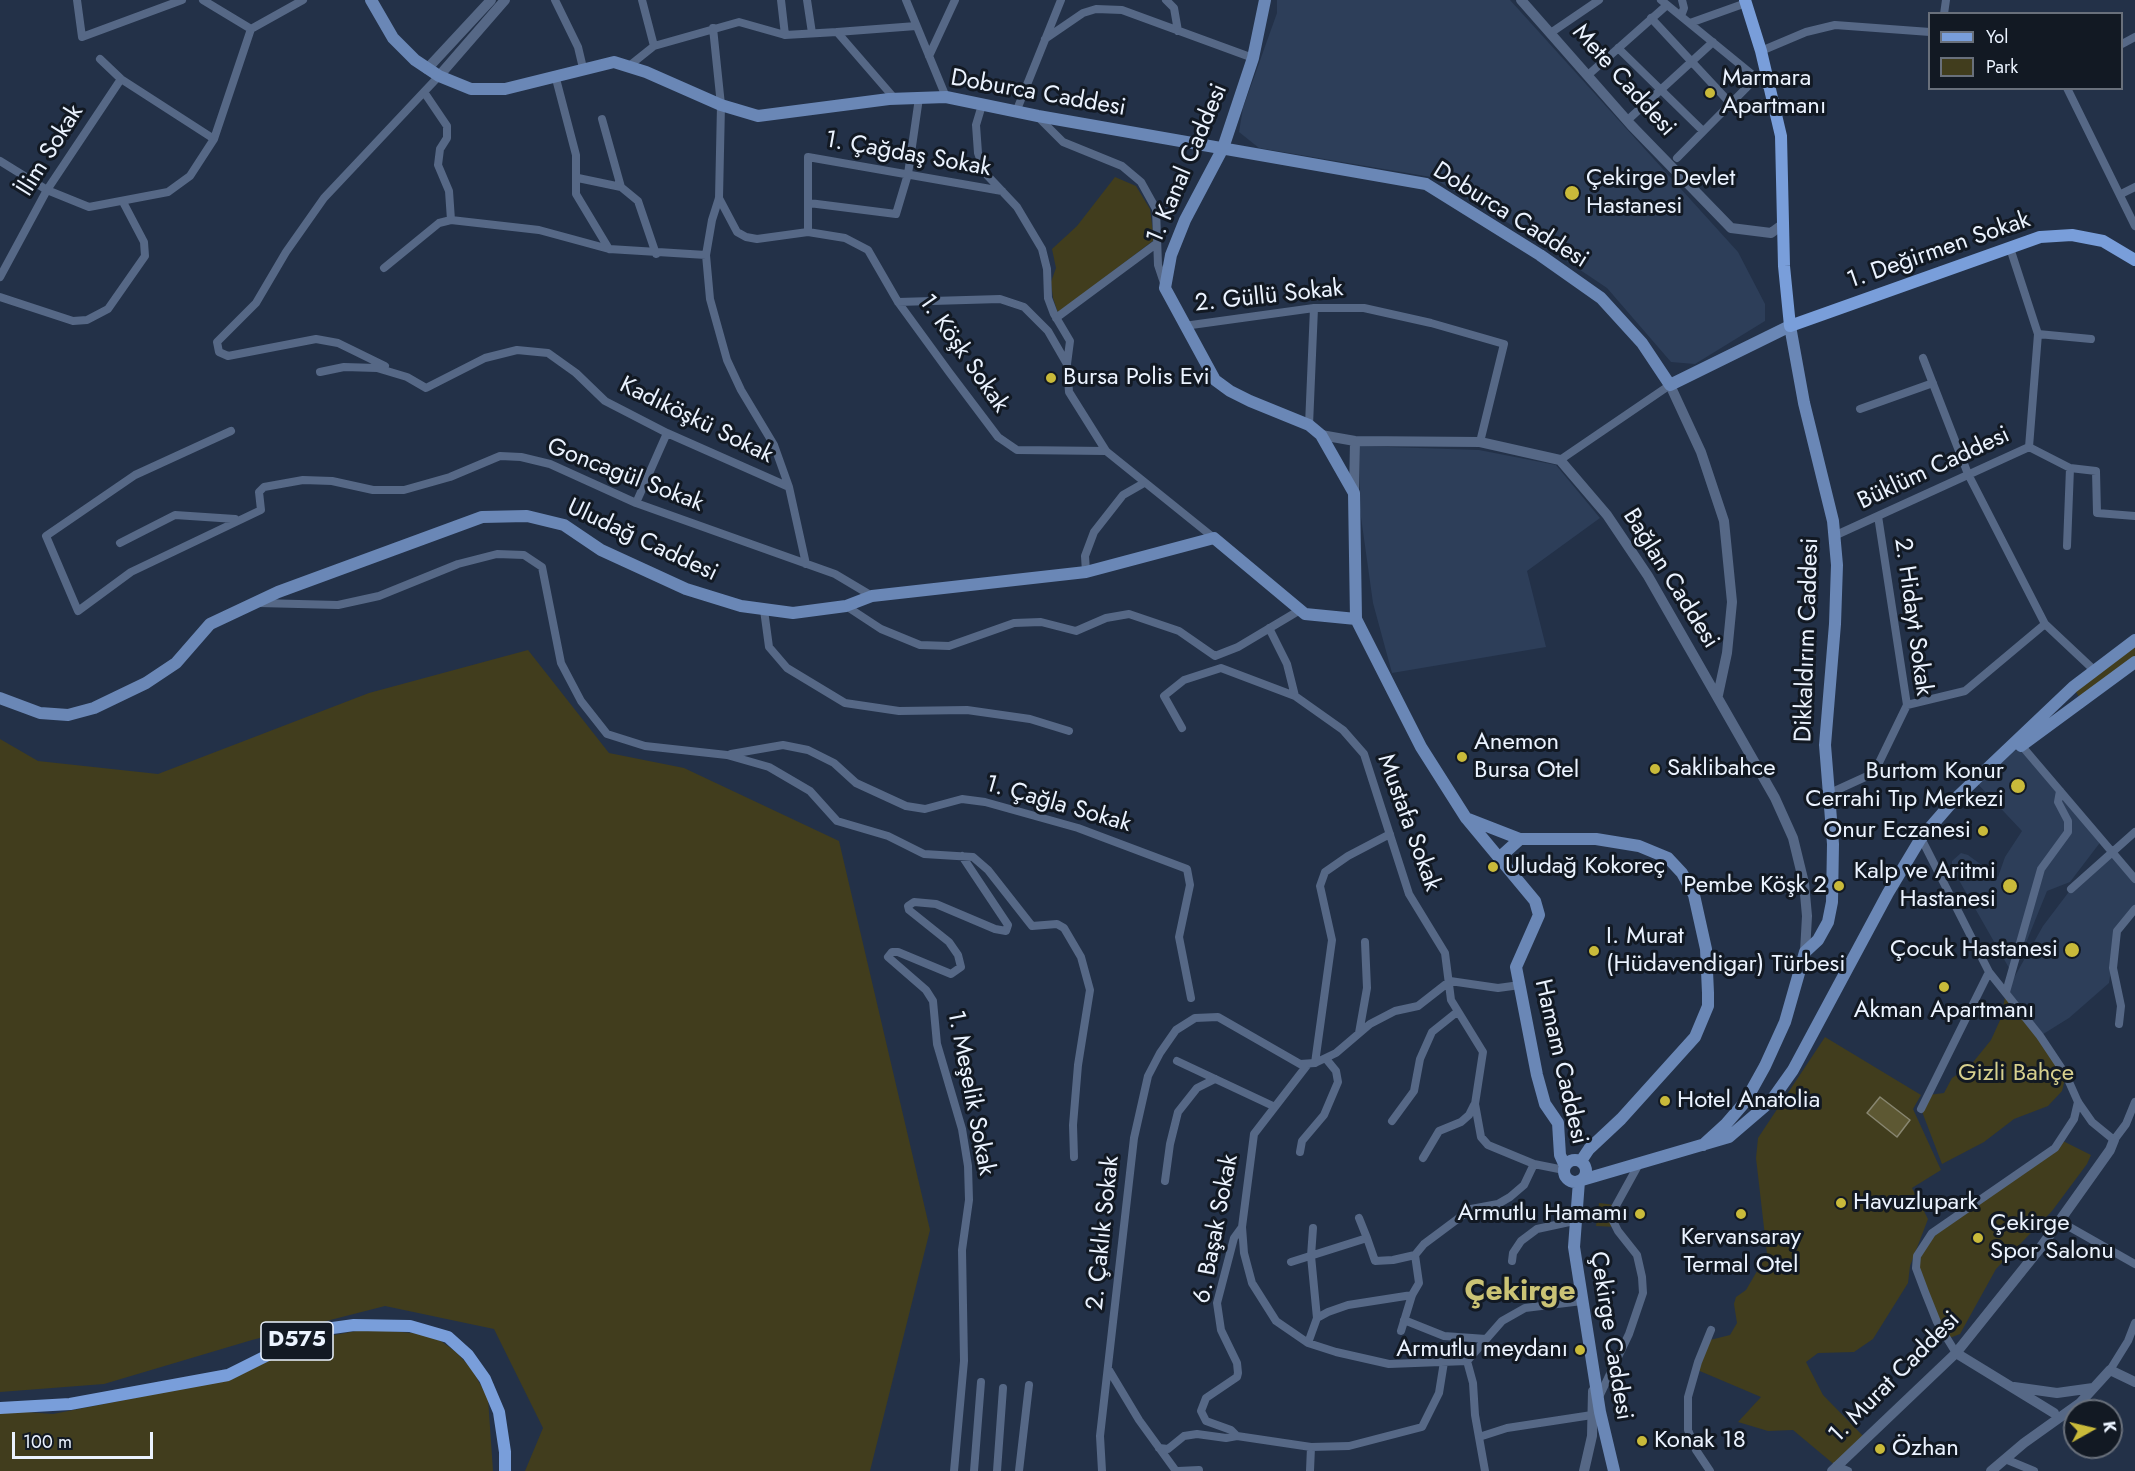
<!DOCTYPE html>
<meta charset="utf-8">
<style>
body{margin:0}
#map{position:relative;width:2135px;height:1471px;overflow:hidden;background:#233148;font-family:Jost,sans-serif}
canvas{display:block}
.legend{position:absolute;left:1928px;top:12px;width:195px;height:78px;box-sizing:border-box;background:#121923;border:2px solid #69707b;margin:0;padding:8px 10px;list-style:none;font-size:18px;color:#ebf3ff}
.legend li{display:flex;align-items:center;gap:12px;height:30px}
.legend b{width:30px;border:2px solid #69707b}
.north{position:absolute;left:2063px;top:1399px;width:60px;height:60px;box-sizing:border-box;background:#121923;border:2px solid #69707b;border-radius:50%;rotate:82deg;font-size:16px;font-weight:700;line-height:24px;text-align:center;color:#ebf3ff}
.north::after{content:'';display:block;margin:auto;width:21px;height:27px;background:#c9ba3a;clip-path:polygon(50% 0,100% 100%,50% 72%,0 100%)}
.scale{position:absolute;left:12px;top:1432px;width:141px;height:27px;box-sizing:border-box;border:3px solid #ebf3ff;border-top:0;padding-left:8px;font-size:18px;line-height:21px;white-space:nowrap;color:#ebf3ff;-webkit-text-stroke:4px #121923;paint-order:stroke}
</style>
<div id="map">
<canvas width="2135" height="1471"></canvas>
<ul class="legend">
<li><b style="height:8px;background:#799eda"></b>Yol</li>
<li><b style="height:16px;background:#413d1d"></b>Park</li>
</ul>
<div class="north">K</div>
<div class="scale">100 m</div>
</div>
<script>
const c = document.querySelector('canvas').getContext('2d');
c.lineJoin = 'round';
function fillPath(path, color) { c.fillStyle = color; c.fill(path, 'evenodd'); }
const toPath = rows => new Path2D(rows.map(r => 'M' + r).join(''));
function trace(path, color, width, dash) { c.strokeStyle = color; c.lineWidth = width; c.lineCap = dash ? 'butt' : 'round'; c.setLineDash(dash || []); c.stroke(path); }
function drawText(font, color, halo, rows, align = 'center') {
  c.font = font + ' Jost,sans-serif'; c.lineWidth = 6; c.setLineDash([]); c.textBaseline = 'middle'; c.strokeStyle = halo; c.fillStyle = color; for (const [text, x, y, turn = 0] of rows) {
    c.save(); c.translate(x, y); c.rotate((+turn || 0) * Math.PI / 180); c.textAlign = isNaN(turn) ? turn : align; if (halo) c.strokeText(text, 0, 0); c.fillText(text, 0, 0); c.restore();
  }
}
const built = toPath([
 [1277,0,1510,0,1738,252,1765,304,1765,321,1695,364,1671,362,1607,288,1525,233,1431,177,1259,148,1239,132,1243,108,1277,13],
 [1360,446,1479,450,1556,465,1600,518,1527,571,1546,647,1392,673,1373,603,1360,510],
 [2021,745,2102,840,2070,882,2047,891,2013,975,1952,868,1952,861,1961,853,1968,855,1998,877,2005,857,2022,831,1975,781],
 [2112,852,2135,879,2135,909,2117,931,2109,983,2069,1018,2040,1036,2006,992,2043,926,2071,889]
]);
const green = toPath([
 [1115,177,1136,186,1150,209,1154,240,1058,313,1053,298,1051,282,1056,268,1052,249,1077,226],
 [2135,640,2135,662,2082,702,2073,687],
 [528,650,609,753,684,768,839,841,930,1230,870,1471,525,1471,543,1428,494,1329,385,1306,252,1340,104,1384,0,1392,0,739,38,761,158,774,369,693],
 [2006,992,2066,1075,2062,1091,2048,1106,2014,1119,1984,1142,1942,1164,1921,1109,1928,1095,1944,1093,1952,1078,1970,1066,1991,1040,2001,1018],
 [1825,1037,1921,1095,1913,1109,1941,1170,1912,1188,1928,1219,1910,1266,1908,1283,1873,1339,1854,1352,1818,1353,1806,1362,1823,1395,1866,1439,1836,1466,1793,1430,1768,1431,1738,1422,1761,1397,1695,1369,1706,1341,1730,1335,1737,1323,1734,1304,1736,1297,1746,1290,1767,1254,1756,1158,1758,1138],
 [2061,1140,2091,1155,2087,1164,2052,1211,1996,1269,1960,1334,1947,1339,1925,1292,1917,1256,1932,1233],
 [1599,1203,1615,1205,1616,1227,1596,1226],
 [367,1329,423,1334,441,1341,456,1352,471,1368,488,1398,493,1471,0,1471,0,1410,53,1414,165,1392,243,1371,318,1338]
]);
const water = toPath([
 [1880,1097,1910,1120,1897,1137,1867,1113,1880,1097]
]);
const minor = toPath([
 [77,0,82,37,182,0],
 [203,0,251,29],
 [555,0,578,47,583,68],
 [642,0,654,46],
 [781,0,785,35],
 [807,0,812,33],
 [906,0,946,97],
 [1166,0,1174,8,1178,31],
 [1661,0,1770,89],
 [1944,14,1946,0],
 [1681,16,1684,8,1682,0],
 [1651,18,1731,104],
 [1690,23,1746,3],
 [713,28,721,105,719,198,712,220,706,255,710,299,727,360,741,390,774,445,789,487],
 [837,32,916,26],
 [1552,32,1599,0],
 [1045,39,1083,13,1096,9,1122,10,1253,58],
 [2122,44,2135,37],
 [1618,48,1703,131],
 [1761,51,1806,32,1835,25,1930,32],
 [929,56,955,0],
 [100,59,121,79,214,139],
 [629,66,654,46,739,22,785,35,837,32,895,99],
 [555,75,576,155,576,194,609,249],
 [1588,75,1667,5],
 [2067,88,2135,226],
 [424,92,447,126,447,138,440,149,438,165,449,191,451,220],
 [982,105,976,125,978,153,985,173,1017,207,1042,249,1047,269,1048,298,1054,314,1070,341,1067,364,1069,392,1106,451,1214,538],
 [1016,112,1061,0],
 [1038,117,1063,142,1122,166,1141,182,1156,209,1158,265,1165,286],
 [1631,117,1713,42],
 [602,119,621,187],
 [1677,158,1756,78],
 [0,161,47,190,89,207,168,192,190,176,214,139,251,29,303,0],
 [578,178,621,187,638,201,656,254],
 [2121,194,2135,187],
 [719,198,737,232,746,237,757,239,808,232,845,238,868,250,898,302,949,372,998,437,1017,450,1106,451],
 [809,203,896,214,908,174,919,98],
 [808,232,808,157,1002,191],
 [384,268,439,223,451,220,539,230,609,249,706,255],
 [0,277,47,190,121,79],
 [0,297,73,321,87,320,108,309,145,256,144,242,123,202],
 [898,302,1000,299,1024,307,1048,331,1067,364],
 [1056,318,1156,244],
 [1184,326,1314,308,1364,308,1431,323,1504,344,1480,442],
 [2038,334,2091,339],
 [1923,358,1968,474,2045,624,2094,670],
 [385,366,338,343,316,339,228,356,219,352,217,342,256,303,286,252,324,198,439,76],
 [320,372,344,367,377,368,407,377,426,388,485,358,517,350,548,353,576,373,605,401,667,433,789,487,806,564],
 [1860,409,1933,383],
 [1309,425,1314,308],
 [231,431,135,475,46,536,78,611,131,572,261,510,259,492,264,487,303,480,332,481,373,490,404,490,450,477,500,456,521,457,550,464,636,503,835,574,872,596],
 [2029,447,2070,468,2096,471,2097,513,2135,516],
 [1560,460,1670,385],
 [636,503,667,433],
 [1834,536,2029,447,2038,334,2010,248],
 [120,543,175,515,235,519],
 [2067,546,2070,468],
 [1086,572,1085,556,1094,532,1123,495,1144,483],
 [259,603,338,605,379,596,458,564,497,554,524,555,542,567,561,663,581,701,607,734,645,746,727,755,769,767,810,791,837,821,888,836,924,854,973,857,988,870,1032,926,1057,924,1064,928,1081,957,1090,990,1078,1065,1073,1125,1074,1157],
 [846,606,881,629,920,645,949,646,1014,623,1041,622,1076,631,1106,618,1129,614,1179,631,1215,656,1238,647,1300,610],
 [764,610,769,647,787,668,845,703,899,711,967,710,1030,719,1069,731],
 [1269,628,1287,664,1295,696,1343,730,1364,754,1409,894,1445,953,1451,1000,1483,1052,1475,1104,1481,1137,1488,1145,1534,1164,1564,1170],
 [1907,705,1965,691,2045,624],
 [1182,728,1164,696,1184,680,1221,668,1295,696],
 [2021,745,2135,879],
 [731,754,783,745,808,750,834,763,856,783,906,806,925,809,962,799,985,802,1078,828,1187,869,1190,885,1179,937,1191,998],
 [1828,794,1874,773,1907,705,1878,516],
 [1921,838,1989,972,2040,1036,2066,1075,2078,1102,2092,1122,2114,1140,2126,1124,2135,1102],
 [2071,889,2135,832],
 [2006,992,2041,869,2068,832,2068,821,2058,802,2060,791],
 [2119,1024,2121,1006,2113,968,2117,931,2135,909],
 [1359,1033,1367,988,1365,942],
 [1177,1061,1273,1106],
 [1315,1063,1332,940,1320,886,1325,872,1348,856,1390,834],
 [1921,1109,1989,972],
 [1392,1121,1414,1091,1420,1059,1432,1032,1457,1012],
 [1300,1152,1302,1141,1324,1115,1338,1082,1336,1071,1327,1060],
 [1423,1158,1439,1131,1461,1122,1469,1115,1474,1105],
 [1165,1181,1170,1144,1178,1112,1197,1088,1215,1079],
 [1359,1218,1367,1238],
 [2059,1221,2135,1264],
 [1242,1227,1244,1253,1252,1283,1276,1321,1308,1343,1336,1352,1389,1364,1467,1361],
 [1313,1228,1311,1256,1317,1318],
 [1512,1261,1513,1253,1521,1241,1537,1229,1574,1221],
 [1291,1262,1367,1238,1375,1261,1393,1260,1415,1255],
 [1404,1320,1444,1336,1486,1339],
 [1401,1331,1412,1295,1419,1283,1415,1255,1424,1244,1471,1209,1498,1204,1510,1197,1524,1185,1534,1164],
 [1308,1343,1317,1318,1328,1312,1348,1305,1412,1295],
 [1956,1353,1937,1322,1925,1292,1916,1268,1917,1256,1932,1233,2055,1148,2074,1119,2078,1102],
 [1467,1361,1502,1321,1525,1308,1582,1301],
 [1467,1361,1473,1383,1475,1415,1485,1471],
 [1109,1370,1139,1420,1176,1471],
 [2110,1370,2128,1341,2135,1323],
 [1599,1397,1629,1334,1643,1293,1642,1277,1637,1255,1618,1231,1613,1221,1613,1211,1640,1162],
 [1237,1436,1311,1447,1349,1446,1422,1427,1439,1393,1444,1362],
 [1479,1437,1507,1428,1592,1415],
 [1159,1448,1168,1449,1184,1436,1197,1434,1226,1438,1237,1436,1231,1430,1206,1421,1201,1411,1206,1398,1237,1377,1238,1373,1237,1363,1221,1330,1217,1303,1234,1238,1242,1227,1254,1134,1308,1064],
 [2005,1459,2034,1471],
 [1836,1466,1848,1471],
 [954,1471,964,1361,962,1250,969,1200,968,1166,962,1129,937,1044,933,1001,926,990,888,957,892,952,898,952,951,974,961,967,958,955,949,942,909,910,908,906,914,902,936,904,995,929,1006,931,1008,925,962,856],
 [974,1471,981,1382],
 [997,1471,1003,1388],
 [1019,1471,1029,1385],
 [1102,1471,1100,1436,1134,1138,1148,1076,1160,1053,1176,1030,1195,1018,1218,1017,1300,1064,1315,1063,1336,1053,1370,1024,1395,1011,1418,1006,1450,981,1498,988,1520,985],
 [1178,1471,1199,1470],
 [1310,1471,1311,1447],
 [1710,1471,1696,1450,1688,1430,1688,1397,1698,1362,1711,1330]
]);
const tertiary = toPath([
 [1521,0,1631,125,1731,228,1771,233,1782,225],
 [427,69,491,0],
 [439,76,505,0],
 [1670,385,1701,452,1724,521,1732,602,1727,653,1718,695],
 [1321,435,1355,441,1480,442,1560,460,1607,515,1648,576,1775,798,1793,838,1804,883,1807,916,1805,952],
 [1354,493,1355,441],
 [1956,1353,2054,1413],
 [2014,1387,2057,1393,2093,1388],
 [1584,1471,1592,1436,1593,1391],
 [1832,1471,1956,1353,2041,1247,2110,1150,2114,1140],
 [1991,1471,2024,1443,2080,1403,2110,1370,2135,1382]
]);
const secondary = toPath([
 [371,0,393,38,415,60,439,76,471,89,505,89,614,62,646,72,721,105,758,116,889,99,946,97,1038,116,1426,184,1540,255,1601,298,1642,343,1670,385,1790,326,1804,403,1833,521,1837,565,1835,624,1825,745,1833,844,1832,902,1828,922,1818,940,1805,952,1785,1022,1765,1066,1745,1102,1726,1124,1703,1145],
 [1265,0,1253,58,1223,148,1185,220,1171,255,1165,288,1215,380,1230,391,1250,401,1309,425,1321,435,1354,493,1356,619,1421,747,1466,818,1535,901,1539,915,1516,967,1537,1075,1545,1104,1558,1123,1560,1155,1565,1166],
 [0,698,40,713,68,715,94,708,146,683,176,663,210,624,278,592,482,517,527,516,564,525,601,550,686,589,741,606,793,613,846,606,872,596,1086,572,1214,538,1305,614,1356,619],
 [2021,746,2135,662],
 [1466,818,1520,839,1596,839,1639,846,1668,858,1682,873,1694,895,1706,949,1708,993,1708,1006,1695,1037,1621,1119,1589,1149,1581,1161],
 [1499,858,1520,839],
 '1564 1171a11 11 0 1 1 22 0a11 11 0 1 1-22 0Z',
 [1582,1180,1729,1137,1771,1101,1793,1070,1888,893,1921,838,1954,800,2073,687,2135,640],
 [1579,1181,1574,1247,1600,1412,1614,1471]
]);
const primary = toPath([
 [1745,0,1761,51,1781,136,1784,266,1790,326,2040,237,2072,235,2103,241,2135,260],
 [0,1408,70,1404,228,1375,318,1330,354,1325,410,1326,448,1337,468,1355,485,1379,499,1412,505,1452,505,1471]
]);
const markers = [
 [1710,93,6,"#c9ba3a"],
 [1572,193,8,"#c9ba3a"],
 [1051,378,6,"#c9ba3a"],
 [1462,757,6,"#c9ba3a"],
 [1655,769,6,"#c9ba3a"],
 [2018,786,8,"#c9ba3a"],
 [1983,831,6,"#c9ba3a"],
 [1493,867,6,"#c9ba3a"],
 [1839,886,6,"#c9ba3a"],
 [2010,886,8,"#c9ba3a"],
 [2072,950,8,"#c9ba3a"],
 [1594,951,6,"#c9ba3a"],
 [1944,987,6,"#c9ba3a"],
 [1665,1101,6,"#c9ba3a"],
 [1841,1203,6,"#c9ba3a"],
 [1640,1214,6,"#c9ba3a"],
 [1741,1214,6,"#c9ba3a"],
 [1978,1238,6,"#c9ba3a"],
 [1580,1350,6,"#c9ba3a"],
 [1642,1441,6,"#c9ba3a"],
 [1880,1449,6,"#c9ba3a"]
];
const shields = [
 [297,1341,72]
];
const shieldNames = [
 ["D575",297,1341]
];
const poiNames = [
 ["Marmara",1722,79],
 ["Apartmanı",1722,107],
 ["Çekirge Devlet",1586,179],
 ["Hastanesi",1586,207],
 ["Bursa Polis Evi",1063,378],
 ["Anemon",1474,743],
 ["Bursa Otel",1474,771],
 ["Saklibahce",1667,769],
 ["Burtom Konur",2004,772,"right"],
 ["Cerrahi Tıp Merkezi",2004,800,"right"],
 ["Onur Eczanesi",1971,831,"right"],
 ["Uludağ Kokoreç",1505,867],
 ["Kalp ve Aritmi",1996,872,"right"],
 ["Hastanesi",1996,900,"right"],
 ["Pembe Köşk 2",1827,886,"right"],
 ["I. Murat",1606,937],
 ["(Hüdavendigar) Türbesi",1606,965],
 ["Çocuk Hastanesi",2058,950,"right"],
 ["Akman Apartmanı",1944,1011,"center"],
 ["Hotel Anatolia",1677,1101],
 ["Havuzlupark",1853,1203],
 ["Armutlu Hamamı",1628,1214,"right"],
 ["Çekirge",1990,1224],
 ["Spor Salonu",1990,1252],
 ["Kervansaray",1741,1238,"center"],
 ["Termal Otel",1741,1266,"center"],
 ["Armutlu meydanı",1568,1350,"right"],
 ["Konak 18",1654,1441],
 ["Özhan",1892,1449]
];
const streetNames = [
 ["Mete Caddesi",1623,81,48],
 ["Doburca Caddesi",1038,94,10],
 ["İlim Sokak",51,151,-58],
 ["1. Çağdaş Sokak",908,155,10],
 ["1. Kanal Caddesi",1188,164,-67],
 ["Doburca Caddesi",1510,216,32],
 ["1. Değirmen Sokak",1939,251,-19],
 ["2. Güllü Sokak",1269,297,-6],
 ["1. Köşk Sokak",963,354,55],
 ["Kadıköşkü Sokak",696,421,26],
 ["Büklüm Caddesi",1934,469,-25],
 ["Goncagül Sokak",625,476,21],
 ["Uludağ Caddesi",642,541,25],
 ["Bağlan Caddesi",1670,579,58],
 ["2. Hidayt Sokak",1912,617,82],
 ["Dikkaldırım Caddesi",1808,640,-88],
 ["1. Çağla Sokak",1058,805,16],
 ["Mustafa Sokak",1408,823,70],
 ["Hamam Caddesi",1560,1062,77],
 ["1. Meşelik Sokak",970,1093,79],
 ["6. Başak Sokak",1217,1229,-79],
 ["2. Çaklık Sokak",1104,1233,-84],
 ["Çekirge Caddesi",1610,1336,81],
 ["1. Murat Caddesi",1895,1378,-45]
];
const parkNames = [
 ["Gizli Bahçe",2016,1074]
];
const districtNames = [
 ["Çekirge",1520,1293]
];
fillPath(built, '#2d3e59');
fillPath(green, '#413d1d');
fillPath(water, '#5d5833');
trace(water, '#888670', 1.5);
trace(minor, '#566886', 8);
trace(tertiary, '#566886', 10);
trace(secondary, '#6a87b6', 12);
trace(primary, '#799eda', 12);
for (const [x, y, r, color] of markers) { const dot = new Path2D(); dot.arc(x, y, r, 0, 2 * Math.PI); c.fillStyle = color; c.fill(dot); trace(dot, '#121923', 2); }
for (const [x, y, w] of shields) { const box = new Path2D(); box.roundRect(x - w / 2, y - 19, w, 38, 4.5); c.fillStyle = '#121923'; c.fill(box); trace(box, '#ebf3ff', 1.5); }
drawText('bold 22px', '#ebf3ff', null, shieldNames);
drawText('24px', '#ebf3ff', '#121923', poiNames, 'left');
drawText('24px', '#ebf3ff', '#121923', streetNames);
drawText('24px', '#d7d08e', '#121923', parkNames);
drawText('bold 30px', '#cbc375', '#121923', districtNames);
</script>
